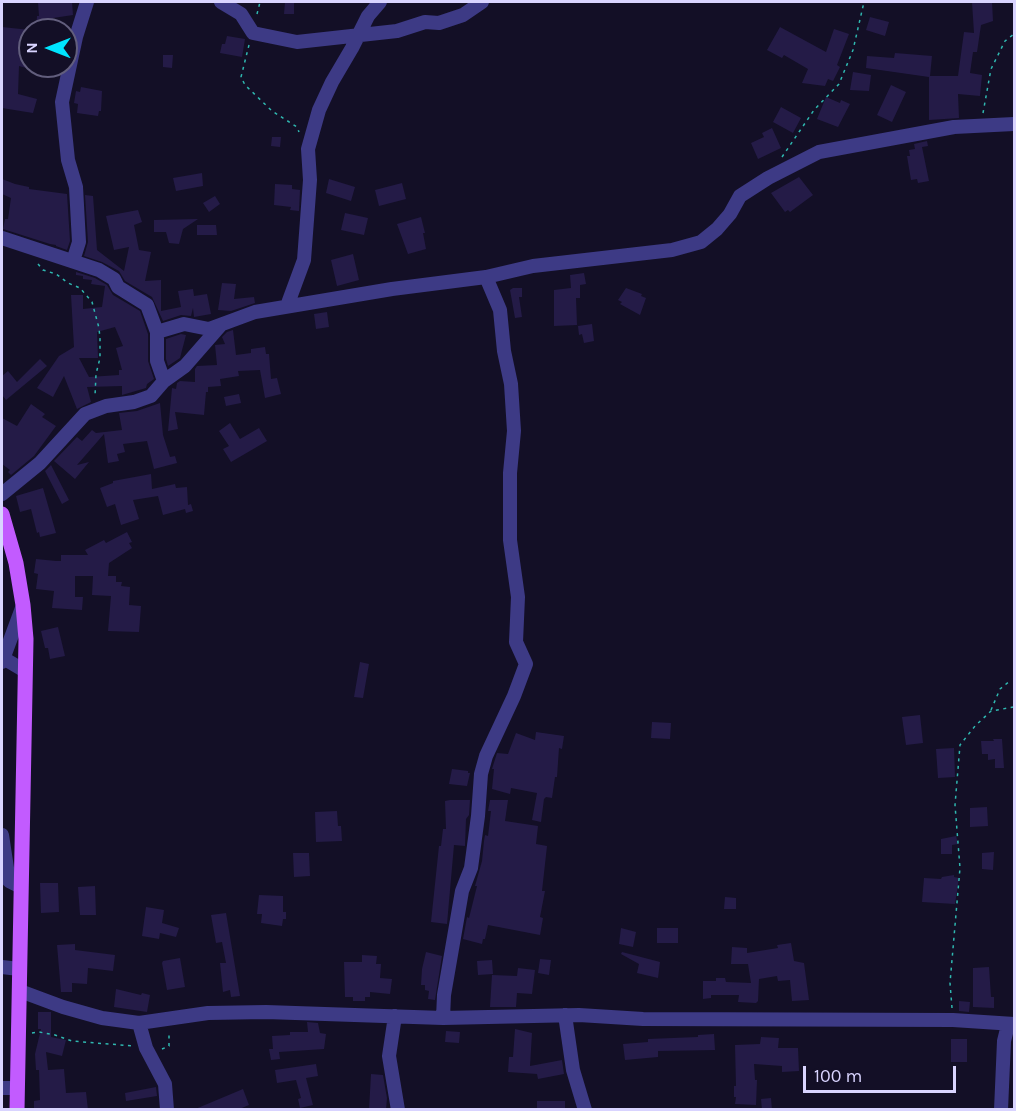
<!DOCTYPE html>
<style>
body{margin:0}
#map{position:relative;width:1016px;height:1111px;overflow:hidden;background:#130f26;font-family:Karla,sans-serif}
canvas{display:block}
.frame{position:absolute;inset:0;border:3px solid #d9d4ff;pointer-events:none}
.north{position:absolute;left:18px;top:18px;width:60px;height:60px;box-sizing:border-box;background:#130f26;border:2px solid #625e7d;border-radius:50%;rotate:270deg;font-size:16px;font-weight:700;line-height:24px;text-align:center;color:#d9d4ff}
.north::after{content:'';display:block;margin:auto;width:21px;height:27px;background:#00e5ff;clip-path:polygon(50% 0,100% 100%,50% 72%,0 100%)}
.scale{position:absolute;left:803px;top:1066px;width:153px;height:27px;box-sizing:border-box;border:3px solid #d9d4ff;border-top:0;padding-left:8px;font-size:18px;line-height:21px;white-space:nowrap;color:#d9d4ff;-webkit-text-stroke:4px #130f26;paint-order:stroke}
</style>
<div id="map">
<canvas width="1016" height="1111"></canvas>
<div class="frame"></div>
<div class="north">N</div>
<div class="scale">100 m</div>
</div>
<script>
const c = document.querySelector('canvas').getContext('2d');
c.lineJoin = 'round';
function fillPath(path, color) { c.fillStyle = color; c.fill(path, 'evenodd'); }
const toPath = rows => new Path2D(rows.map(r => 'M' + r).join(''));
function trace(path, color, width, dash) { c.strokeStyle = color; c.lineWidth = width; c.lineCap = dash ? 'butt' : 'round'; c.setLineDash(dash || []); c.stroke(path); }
const building = toPath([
 [38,2,72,2,73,15,53,18,52,30,36,30,37,16,39,16],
 [285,2,294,2,294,14,284,14],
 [972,2,992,2,993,21,981,25,977,52,973,52,970,73,982,75,980,96,958,94,959,118,929,120,929,77,866,68,867,56,894,58,895,53,932,56,930,76,958,76,964,32,974,33],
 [870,17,889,22,885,36,866,30],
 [2,27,30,30,30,69,19,66,18,94,37,99,33,113,2,108],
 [780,27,826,52,834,29,849,34,837,65,840,67,833,81,828,79,825,86,802,83,808,69,784,55,782,58,767,50],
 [227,36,245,39,242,57,220,53,222,44,225,44],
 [163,55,173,55,172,68,163,67],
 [853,72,871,75,869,91,850,90],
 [891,85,906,92,892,122,877,115],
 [81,87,102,91,101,111,99,111,98,116,77,113,78,104,74,103,76,91,80,92],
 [826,97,840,103,841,100,850,104,838,127,817,119],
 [781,107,801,118,793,133,773,122],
 [772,128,781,148,758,159,751,143,764,137,762,133],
 [272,137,281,137,280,147,271,146],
 [927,141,928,146,922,147,929,181,918,183,917,179,911,180,907,156,910,156,909,150,915,149,914,144],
 [202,173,203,186,176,191,173,178],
 [799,177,813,195,790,212,788,210,785,212,771,193],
 [2,179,15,184,29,187,29,189,67,194,70,241,67,250,56,246,56,245,50,244,3,229,5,219,8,219,11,198,2,194],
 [329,179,355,187,351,201,326,193],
 [402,183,406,199,379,206,375,190],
 [275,184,292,185,292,189,300,190,299,211,290,210,291,207,274,205],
 [85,195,93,196,97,250,124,271,129,247,114,250,106,216,138,210,142,222,134,225,139,250,151,252,145,281,161,280,161,311,181,307,178,291,193,289,194,296,207,294,211,314,194,317,193,308,191,316,181,315,163,321,152,297,125,281,119,271,102,262,84,256,88,242],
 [215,196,220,204,209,212,203,203],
 [345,213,368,218,364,235,341,230],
 [421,217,425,233,423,233,426,249,408,254,397,224],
 [198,219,183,229,179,244,169,243,166,232,154,232,154,220],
 [197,225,216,225,217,235,197,235],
 [353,254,359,280,337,286,331,260],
 [76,272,95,278,107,285,113,295,140,311,148,334,148,361,154,379,147,384,146,388,122,395,122,386,87,387,91,402,77,409,64,376,53,397,37,388,59,356,74,347,71,295,83,295,83,309,102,307,105,286,91,284,92,280,83,279,83,276,76,275],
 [115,327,123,346,116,348,122,370,119,370,119,375,89,377,79,358,98,358,97,332],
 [584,273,586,284,580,285,580,298,576,298,577,325,554,326,554,290,571,288,570,275],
 [222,283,236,284,234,299,254,297,255,303,231,311,218,310],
 [513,288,522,288,522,297,519,297,522,317,515,318,510,290],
 [626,288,642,294,641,296,646,298,640,315,620,304,622,302,618,300],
 [327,312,329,327,316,329,314,314],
 [592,324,594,341,584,343,582,334,579,335,578,326],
 [233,330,236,355,251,353,251,349,265,347,266,354,269,354,271,379,277,378,281,394,265,398,260,370,238,371,239,376,220,379,221,386,208,387,208,392,206,392,204,415,175,412,178,429,168,431,172,388,176,389,177,383,180,381,195,382,195,369,197,366,217,365,215,345,225,344,222,337,227,332],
 [181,334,186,335,180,358,168,366,166,359,166,339],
 [40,359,47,366,6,400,2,395,2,376,8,371,17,382],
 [239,394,241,403,226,406,224,397],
 [160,403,163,435,170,457,175,456,177,463,154,469,147,441,123,444,125,452,117,454,119,461,108,463,104,434,77,465,89,462,75,479,54,461,77,437,82,441,92,430,96,433,122,430,119,413,137,411],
 [31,404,45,414,42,417,56,426,34,456,11,475,8,472,10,470,2,464,2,418,17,426],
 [230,423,240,439,259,428,267,441,231,462,223,449,229,446,219,431],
 [51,465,69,500,62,504,45,471],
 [151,474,152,489,175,484,176,488,187,487,188,505,191,504,193,511,186,513,185,509,163,515,158,496,133,500,139,519,121,525,115,504,107,507,100,488,113,483,113,481],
 [43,488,56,533,40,537,39,532,37,533,31,509,20,512,16,496],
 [127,532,132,542,129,543,132,548,109,563,108,576,116,576,116,582,122,582,121,586,130,587,129,605,141,606,139,632,108,631,111,596,92,595,93,576,75,576,75,597,83,597,82,610,52,608,54,591,36,589,38,574,34,573,36,559,56,561,61,561,61,555,88,555,85,550,104,540,106,543],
 [58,627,65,656,50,659,48,648,45,648,41,631],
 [360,662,369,664,363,698,354,697],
 [920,715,923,743,906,745,902,717],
 [652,722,671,723,670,739,651,738],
 [536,732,564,736,562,749,559,748,557,777,555,777,552,798,546,797,544,799,541,822,532,820,537,793,511,788,510,794,492,789,494,769,492,769,497,753,508,754,516,733,535,740],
 [993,739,1002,739,1004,768,995,768,995,759,988,760,988,754,982,754,981,741,994,741],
 [954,748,955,777,938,778,936,749],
 [452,769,468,771,468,773,470,773,467,786,449,784],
 [450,800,470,800,469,815,466,819,465,846,454,845,447,924,431,922,439,846,441,846,443,829,446,829,445,801],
 [490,800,508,800,505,821,538,826,536,844,547,846,542,891,545,891,540,917,543,918,540,935,488,925,485,939,483,939,482,944,463,939,467,917,469,918,477,886,475,886,482,861,484,841,485,835,488,836,491,811,488,811],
 [987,807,988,826,970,827,970,808],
 [337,811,338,826,341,826,342,841,316,842,315,812],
 [956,836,958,844,952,845,952,854,941,854,941,839],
 [994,852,993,870,982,869,982,853],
 [293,853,309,853,310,876,294,877],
 [954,875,954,877,959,878,955,904,922,902,924,878,941,879,942,877],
 [40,883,58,883,59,912,41,913],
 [95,886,96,915,80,915,78,887],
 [259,895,283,896,283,912,286,912,286,919,283,919,282,926,261,923,262,914,257,914],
 [725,897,736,898,736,909,724,909],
 [146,907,164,910,162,923,179,928,176,937,160,933,159,939,142,936],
 [226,913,240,996,231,997,230,990,223,992,220,963,226,963,222,942,216,943,211,915],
 [621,928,636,932,633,947,619,944],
 [657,928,678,928,678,943,657,943],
 [791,943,794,961,804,963,809,1000,792,1001,790,980,778,981,777,976,759,979,758,1001,756,1003,738,1002,739,995,711,995,711,998,703,999,703,981,716,981,716,978,725,978,726,982,751,983,748,964,731,964,732,947,747,948,747,953,778,948,777,945],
 [75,944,75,950,115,955,113,971,88,968,87,984,72,983,72,992,61,992,57,945],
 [426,952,442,956,435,1000,428,999,429,991,425,990,425,985,421,985,422,969],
 [622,952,660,962,658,978,637,973,639,964,621,954],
 [362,955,377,956,376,964,381,964,380,978,392,979,390,994,370,992,370,997,365,997,365,1001,353,1001,353,997,345,997,344,962,362,962],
 [180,958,185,987,167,990,162,963,163,961],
 [540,959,551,960,549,975,538,973],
 [492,960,493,974,478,975,477,961],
 [989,967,991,997,994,997,994,1008,973,1007,973,968],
 [518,968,535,970,532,994,517,993,516,1007,490,1007,492,975,517,976],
 [116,989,141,995,142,993,150,995,147,1012,114,1007],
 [959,1001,970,1002,969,1012,959,1011],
 [38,1012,51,1012,51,1037,66,1040,62,1056,46,1052,48,1070,64,1069,66,1093,86,1092,88,1110,34,1109,34,1101,40,1100,39,1070,36,1070,35,1054,41,1029,38,1029],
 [307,1022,318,1023,320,1033,326,1034,324,1049,279,1052,280,1059,271,1060,269,1049,273,1049,272,1036,290,1035,290,1032,308,1032],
 [515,1029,532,1033,530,1066,562,1060,564,1074,538,1079,537,1074,508,1072,509,1057,513,1057],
 [446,1031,460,1032,459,1043,445,1042],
 [714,1034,715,1050,658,1051,658,1057,625,1060,623,1044,648,1042,648,1039,698,1037,698,1035],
 [761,1037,779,1038,778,1048,798,1048,799,1071,782,1072,782,1066,754,1064,755,1080,757,1080,756,1105,735,1104,736,1097,734,1097,734,1086,736,1086,735,1045,760,1044],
 [951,1039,967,1039,967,1062,951,1062],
 [316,1064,318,1076,306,1078,313,1105,300,1108,298,1099,301,1098,296,1080,277,1083,275,1070],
 [371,1074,383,1075,387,1098,386,1110,369,1110],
 [156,1087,157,1096,126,1101,125,1093],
 [243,1089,249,1105,237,1110,193,1110],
 [771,1098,772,1110,762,1110,761,1099],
 [537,1101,565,1101,565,1110,537,1110]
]);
const path = toPath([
 [257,14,260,2],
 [249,45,241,77,245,85,272,111,297,127,299,132],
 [983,113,991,69,1005,41,1014,34],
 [782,157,814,110,839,84,853,50,864,2],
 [38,264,43,270,56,274,68,283,80,288,92,302,99,328,100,339,100,358,96,374,95,396],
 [991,710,1000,689,1011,680],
 [952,1008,950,983,960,868,955,805,960,745,975,726,991,711,1014,707],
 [32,1033,39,1032,55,1035,72,1041,133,1046],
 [162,1049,169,1046,169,1032]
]);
const minor = toPath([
 [221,2,241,14,253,33,297,42,397,31,425,22,439,23,463,15,482,2],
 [2,238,99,270,114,279,118,287,147,305,157,332,157,361,164,381,151,396,134,402,106,406,85,414,40,463,2,494],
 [73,261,79,242,76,187,68,160,62,102,76,37,87,2],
 [287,306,304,260,310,180,308,149,319,110,332,82,352,48,368,16,380,2],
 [157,332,184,324,209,329,255,312,392,289,486,277,533,266,672,250,701,242,717,229,730,214,740,196,768,178,819,152,954,127,1014,124],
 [164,381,185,366,220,326],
 [3,658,25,671],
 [2,662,22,608],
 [2,835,9,881,21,887],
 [2,967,19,969],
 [20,991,63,1007,102,1018,139,1023,208,1013,266,1012,443,1018,579,1015,643,1019,953,1020,1014,1024],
 [565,1015,573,1070,585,1110],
 [395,1016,389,1056,398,1110],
 [443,1018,444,995,462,891,471,868,478,816,481,774,486,756,514,696,526,664,516,642,518,597,510,540,510,473,514,431,511,384,504,351,500,310,486,277],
 [139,1023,146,1048,165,1084,167,1110],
 [2,1088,17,1088],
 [1001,1110,1004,1041,1008,1025]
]);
const major = toPath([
 [2,514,16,563,23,605,26,639,17,1110]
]);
fillPath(building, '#241b47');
trace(path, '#2fb8b0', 1.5, [3, 4.5]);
trace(minor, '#3d3a85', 14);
trace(major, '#c25bff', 15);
</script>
